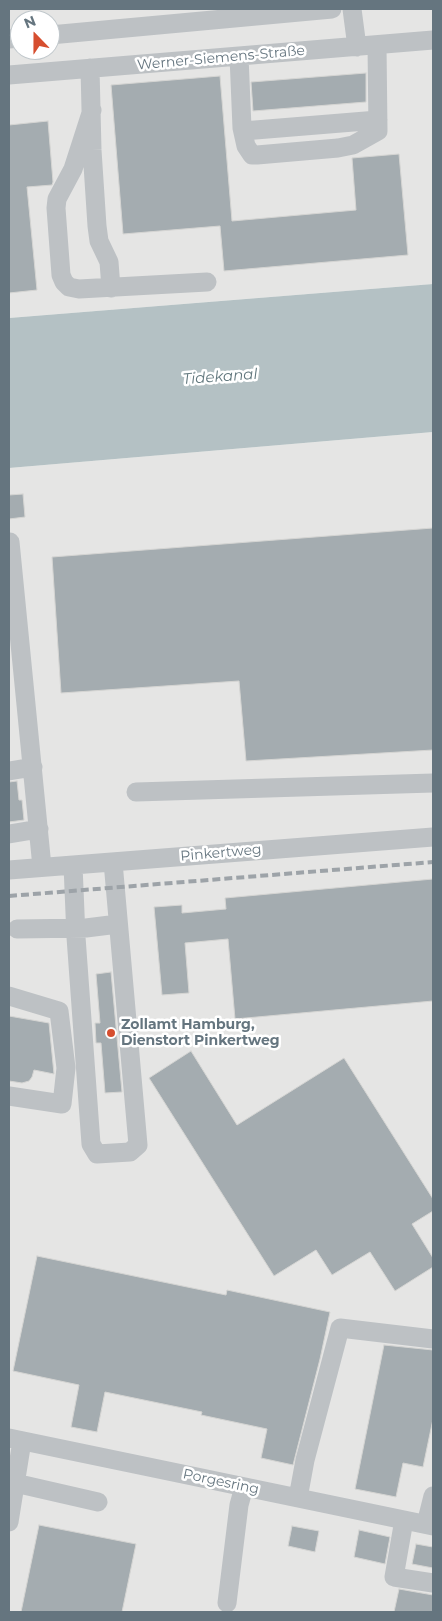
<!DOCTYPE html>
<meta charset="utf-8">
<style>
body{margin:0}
#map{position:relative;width:442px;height:1621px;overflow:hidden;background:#f4f4f0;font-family:Montserrat,sans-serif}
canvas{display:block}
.frame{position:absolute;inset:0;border:10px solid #65757f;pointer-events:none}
.north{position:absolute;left:10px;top:10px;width:50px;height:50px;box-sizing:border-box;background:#fff;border:1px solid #c1c8cc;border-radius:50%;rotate:338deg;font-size:14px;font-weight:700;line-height:20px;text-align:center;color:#65757f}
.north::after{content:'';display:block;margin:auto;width:18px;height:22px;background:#d64e2f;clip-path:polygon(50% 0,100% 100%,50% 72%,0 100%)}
</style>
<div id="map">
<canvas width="442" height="1621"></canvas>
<div class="frame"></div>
<div class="north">N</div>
</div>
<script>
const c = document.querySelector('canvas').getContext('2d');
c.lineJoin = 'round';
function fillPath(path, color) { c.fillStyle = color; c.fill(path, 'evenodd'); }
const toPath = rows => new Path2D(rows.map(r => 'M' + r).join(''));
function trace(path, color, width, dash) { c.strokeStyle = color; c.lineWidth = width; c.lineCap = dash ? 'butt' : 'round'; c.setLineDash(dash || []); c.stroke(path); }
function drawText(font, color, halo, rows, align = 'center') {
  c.font = font + ' Montserrat,sans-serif'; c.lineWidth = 5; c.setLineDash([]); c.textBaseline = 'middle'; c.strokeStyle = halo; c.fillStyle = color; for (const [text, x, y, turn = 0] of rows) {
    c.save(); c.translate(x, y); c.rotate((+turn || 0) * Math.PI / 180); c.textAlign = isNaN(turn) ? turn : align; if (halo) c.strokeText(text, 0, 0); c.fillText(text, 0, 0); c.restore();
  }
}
const built = toPath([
 [9,9,433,9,433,284,9,318],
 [20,20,50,20,50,50,20,50],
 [433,432,433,1612,9,1612,9,468]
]);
const water = toPath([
 [433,284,433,432,9,468,9,318]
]);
const building = toPath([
 [366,73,366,102,253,111,251,82,366,73],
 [220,76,232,221,356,210,352,158,399,154,408,255,224,271,220,226,123,234,111,85,220,76],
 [48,121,53,182,52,185,27,187,37,290,9,293,9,125,48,121],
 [23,494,25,517,9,519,9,495,23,494],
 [433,528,433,750,246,761,239,681,61,693,52,557,433,528],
 [17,781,19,800,22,800,24,820,9,822,9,782,17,781],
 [433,879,433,1001,235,1019,228,939,185,943,189,993,162,995,154,907,182,905,182,913,226,909,225,898,433,879],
 [111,972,122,1092,105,1093,101,1043,96,1043,95,1023,100,1023,96,974,111,972],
 [9,1016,49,1023,54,1074,34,1070,32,1077,29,1081,22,1083,9,1081,9,1016],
 [191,1051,237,1125,344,1058,433,1199,433,1211,412,1224,433,1258,433,1267,395,1291,370,1252,332,1275,316,1250,274,1276,149,1078,191,1051],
 [37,1256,226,1295,227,1290,330,1312,320,1359,293,1465,261,1458,267,1429,201,1415,202,1412,105,1392,97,1432,71,1427,79,1385,13,1371,37,1256],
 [384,1345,433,1350,433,1419,423,1467,403,1463,396,1497,355,1489,384,1345],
 [39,1525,136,1544,122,1612,21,1612,39,1525],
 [292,1526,319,1531,315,1552,288,1546,292,1526],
 [359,1530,390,1537,385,1564,354,1557,359,1530],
 [416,1544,433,1547,433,1568,412,1564,416,1544],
 [399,1589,433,1595,433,1612,394,1612,399,1589]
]);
const minor = toPath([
 [352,9,357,47],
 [50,35,332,9],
 [9,39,20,38],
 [239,56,242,128,246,146,252,155,257,155,338,148,353,145,378,131,377,45],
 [90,68,92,150,97,226,99,241,109,262,111,288],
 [9,75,433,40],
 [92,110,73,169,57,199,56,208,61,275,64,282,69,287,79,289,207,282],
 [243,131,378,120],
 [10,542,42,867],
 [9,771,33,767],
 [136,792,433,783],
 [9,834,39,829],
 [73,865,76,937,91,1144,97,1154,130,1152,138,1145,113,862],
 [9,870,433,837],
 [17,929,86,928,118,924],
 [9,996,59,1011,66,1068,62,1104,9,1096],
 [9,1438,433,1526],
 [15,1483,98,1502],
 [298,1498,305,1460,340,1328,433,1339],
 [404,1520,394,1577,433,1583],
 [9,1522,22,1441],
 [426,1524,433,1496],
 [227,1603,239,1505,244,1487]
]);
const rail = toPath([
 [9,896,433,862]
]);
const markers = [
 [111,1033,5,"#d64e2f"]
];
const streetNames = [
 ["Werner-Siemens-Straße",221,58,-5],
 ["Pinkertweg",221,853,-5],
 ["Porgesring",221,1482,12]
];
const poiNames = [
 ["Zollamt Hamburg,",121,1025],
 ["Dienstort Pinkertweg",121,1041]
];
const waterNames = [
 ["Tidekanal",220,377,-4]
];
fillPath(built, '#e5e5e4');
fillPath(water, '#b4c1c4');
fillPath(building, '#a4acb0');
trace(building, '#d5d5d3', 1);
trace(minor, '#bdc1c4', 19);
trace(rail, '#9da3a8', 4, [8, 4]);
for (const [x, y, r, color] of markers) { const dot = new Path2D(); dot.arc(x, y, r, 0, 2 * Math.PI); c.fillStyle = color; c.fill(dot); trace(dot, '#fff', 2); }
drawText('14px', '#65757f', '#fff', streetNames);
drawText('bold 14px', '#65757f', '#fff', poiNames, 'left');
drawText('italic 15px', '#61777d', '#fff', waterNames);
</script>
